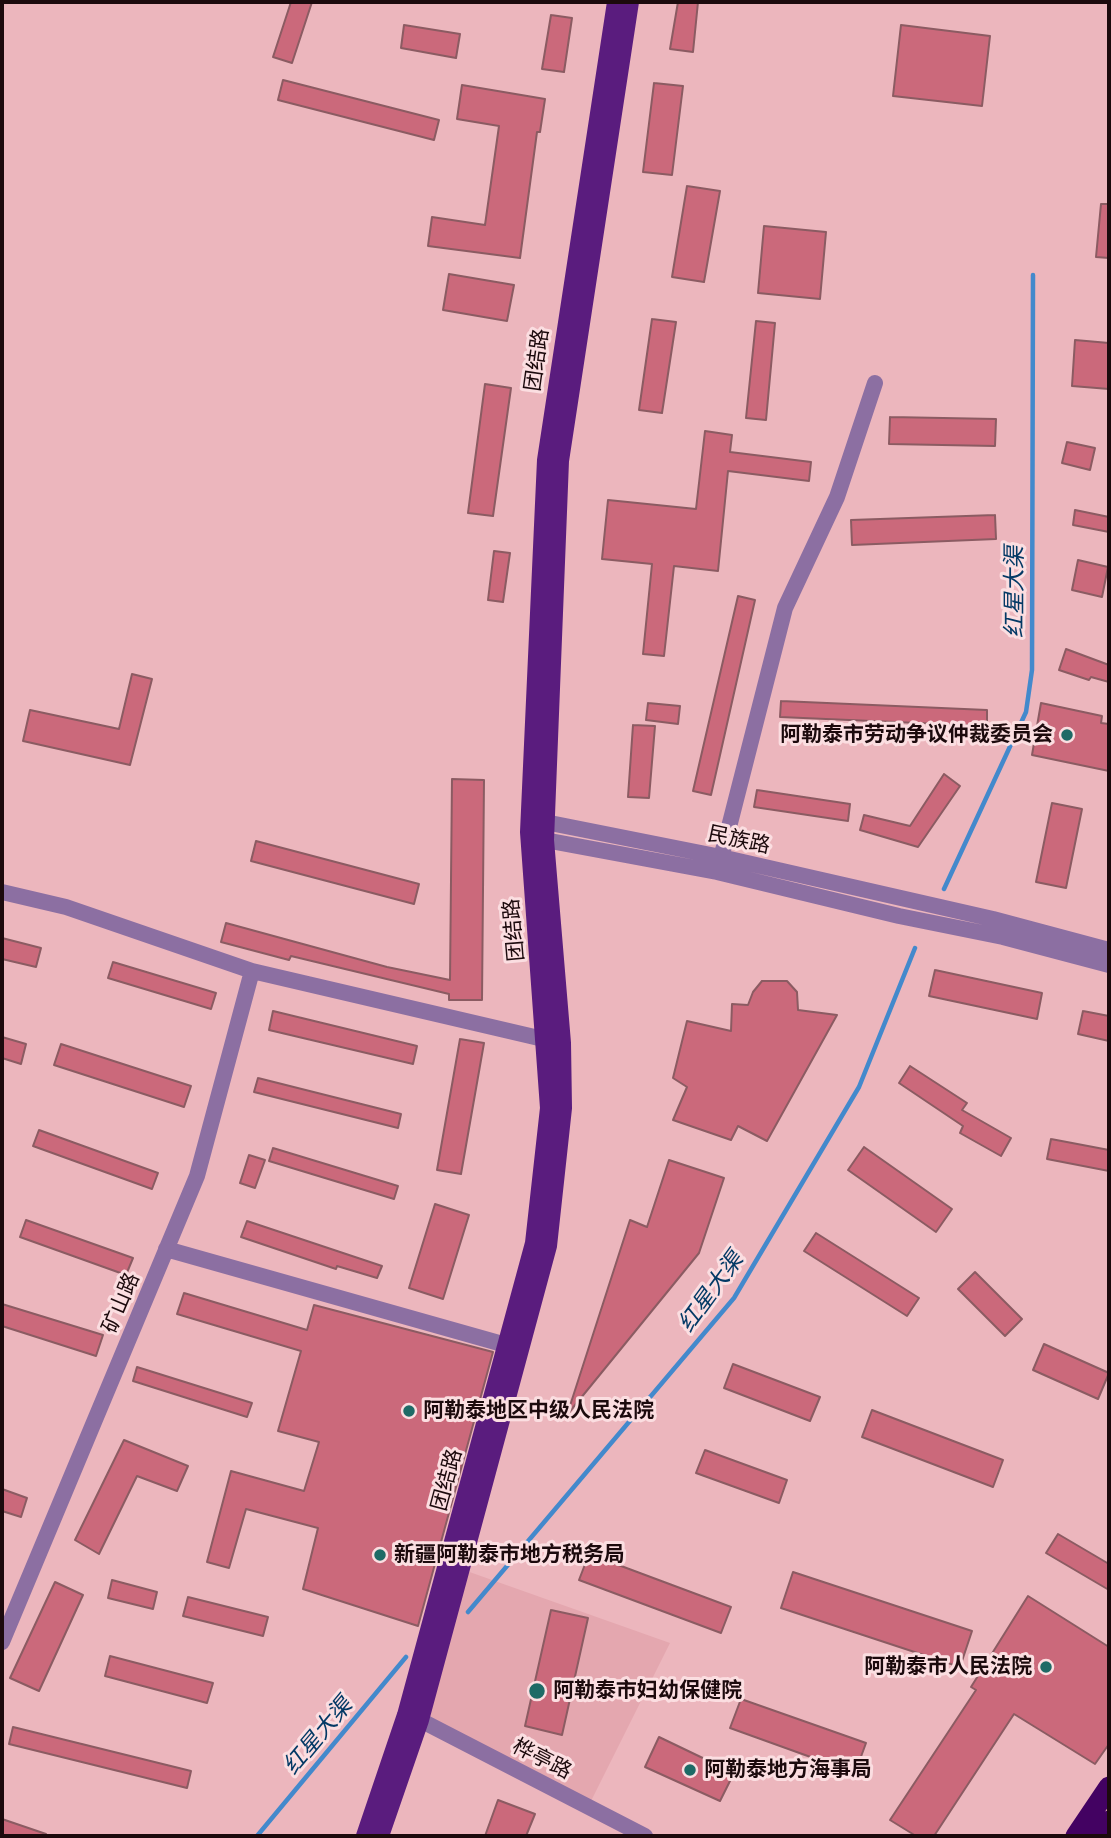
<!DOCTYPE html>
<meta charset="utf-8">
<style>
body{margin:0}
#map{position:relative;width:1111px;height:1838px;overflow:hidden;background:#ecb6bd;font-family:"Public Sans",sans-serif}
canvas{display:block}
.frame{position:absolute;inset:0;border:4px solid #1c0a0d;pointer-events:none}
</style>
<div id="map">
<canvas width="1111" height="1838"></canvas>
<div class="frame"></div>
</div>
<script>
const c = document.querySelector('canvas').getContext('2d');
c.lineJoin = 'round';
function fillPath(path, color) { c.fillStyle = color; c.fill(path, 'evenodd'); }
const toPath = rows => new Path2D(rows.map(r => 'M' + r).join(''));
function trace(path, color, width, dash) { c.strokeStyle = color; c.lineWidth = width; c.lineCap = dash ? 'butt' : 'round'; c.setLineDash(dash || []); c.stroke(path); }
function drawText(font, color, halo, rows, align = 'center') {
  c.font = font + ' "Public Sans","Noto Sans SC",sans-serif'; c.lineWidth = 6; c.setLineDash([]); c.textBaseline = 'middle'; c.strokeStyle = halo; c.fillStyle = color; for (const [text, x, y, turn = 0] of rows) {
    c.save(); c.translate(x, y); c.rotate((+turn || 0) * Math.PI / 180); c.textAlign = isNaN(turn) ? turn : align; if (halo) c.strokeText(text, 0, 0); c.fillText(text, 0, 0); c.restore();
  }
}
const built = toPath([
 [461,1569,670,1643,588,1807,420,1720]
]);
const stream = toPath([
 [944,889,1026,712,1032,670,1033,275],
 [468,1612,734,1298,859,1087,915,948],
 [257,1836,406,1657]
]);
const building = toPath([
 [291,2,312,2,292,63,273,57,291,2],
 [678,2,698,2,693,52,670,49,678,2],
 [551,15,572,18,564,72,542,69,551,15],
 [404,25,460,34,456,58,401,48,404,25],
 [901,25,990,36,982,106,893,96,901,25],
 [283,80,439,120,434,140,278,100,283,80],
 [654,83,683,86,672,175,643,172,654,83],
 [462,85,545,99,540,132,537,132,520,258,428,246,432,217,485,225,499,126,457,119,462,85],
 [687,186,720,191,704,282,672,277,687,186],
 [1101,204,1109,204,1109,258,1096,257,1101,204],
 [764,226,826,232,820,299,758,293,764,226],
 [449,274,514,285,507,321,443,310,449,274],
 [652,319,676,322,662,413,639,410,652,319],
 [756,321,775,323,766,420,746,418,756,321],
 [1075,340,1109,343,1109,389,1072,386,1075,340],
 [485,384,511,388,493,516,468,513,485,384],
 [890,417,996,419,995,446,889,444,890,417],
 [705,431,732,435,730,452,811,462,809,481,728,471,718,571,674,566,664,656,643,654,652,564,602,559,608,500,696,509,705,431],
 [1067,442,1095,448,1090,470,1062,463,1067,442],
 [1075,510,1109,517,1109,532,1073,525,1075,510],
 [995,515,996,539,852,545,851,520,995,515],
 [494,551,510,553,503,602,488,600,494,551],
 [1078,560,1108,567,1102,597,1072,590,1078,560],
 [738,596,755,600,711,795,693,791,738,596],
 [1066,649,1109,665,1109,682,1091,677,1089,680,1059,670,1066,649],
 [132,674,152,679,130,765,23,741,30,710,119,729,132,674],
 [781,701,987,710,987,726,780,717,781,701],
 [648,703,680,706,678,724,646,720,648,703],
 [1041,703,1102,716,1101,723,1109,724,1109,771,1032,755,1041,703],
 [633,725,655,726,649,798,628,797,633,725],
 [944,774,960,786,918,847,860,830,864,815,910,826,944,774],
 [452,779,484,780,482,1000,449,1000,449,994,291,956,289,960,221,942,226,923,387,967,450,980,452,779],
 [757,790,850,804,848,821,754,807,757,790],
 [1052,803,1082,809,1066,888,1036,882,1052,803],
 [256,841,419,884,414,904,251,861,256,841],
 [2,938,41,948,36,967,2,959,2,938],
 [113,962,216,993,211,1009,108,978,113,962],
 [935,970,1042,993,1037,1019,929,996,935,970],
 [762,981,787,981,797,992,798,1010,837,1015,767,1141,738,1126,731,1140,673,1120,687,1087,673,1078,687,1021,731,1031,732,1004,748,1005,753,992,762,981],
 [273,1011,417,1046,413,1064,269,1030,273,1011],
 [1083,1011,1109,1016,1109,1041,1078,1034,1083,1011],
 [2,1037,26,1044,21,1064,2,1058,2,1037],
 [460,1039,484,1043,461,1174,437,1170,460,1039],
 [61,1044,191,1086,184,1107,54,1065,61,1044],
 [910,1066,967,1103,962,1110,1011,1138,1001,1156,960,1133,963,1126,899,1083,910,1066],
 [258,1078,401,1114,398,1128,254,1092,258,1078],
 [39,1130,158,1173,152,1189,33,1146,39,1130],
 [1051,1139,1109,1150,1109,1171,1047,1159,1051,1139],
 [864,1147,952,1209,936,1232,848,1170,864,1147],
 [273,1148,398,1186,394,1199,269,1161,273,1148],
 [249,1155,265,1160,255,1188,240,1183,249,1155],
 [669,1160,724,1178,699,1253,567,1415,630,1220,647,1227,669,1160],
 [435,1204,469,1215,443,1299,409,1288,435,1204],
 [26,1220,133,1258,126,1275,20,1237,26,1220],
 [247,1221,382,1266,377,1278,337,1266,336,1269,241,1237,247,1221],
 [816,1233,919,1298,907,1316,804,1251,816,1233],
 [975,1272,1022,1319,1005,1336,958,1289,975,1272],
 [184,1293,307,1330,314,1305,493,1352,418,1626,303,1589,318,1528,246,1509,229,1568,207,1562,231,1471,304,1491,319,1442,278,1431,301,1351,177,1314,184,1293],
 [2,1304,103,1335,96,1356,2,1326,2,1304],
 [1044,1344,1109,1373,1098,1399,1033,1370,1044,1344],
 [733,1364,820,1397,810,1421,724,1388,733,1364],
 [137,1367,252,1403,247,1417,133,1381,137,1367],
 [872,1410,1003,1460,993,1487,862,1437,872,1410],
 [124,1440,188,1466,177,1491,137,1476,99,1554,75,1540,124,1440],
 [705,1450,787,1480,779,1503,696,1473,705,1450],
 [2,1489,27,1498,21,1517,2,1511,2,1489],
 [1058,1534,1109,1564,1109,1590,1046,1553,1058,1534],
 [589,1554,731,1607,721,1633,579,1580,589,1554],
 [793,1572,972,1631,960,1667,781,1608,793,1572],
 [112,1580,157,1592,153,1609,108,1598,112,1580],
 [55,1582,83,1595,39,1691,10,1678,55,1582],
 [1028,1596,1109,1647,1109,1744,1095,1764,1014,1714,934,1836,916,1836,890,1820,976,1690,971,1687,1028,1596],
 [188,1597,268,1617,263,1636,183,1616,188,1597],
 [551,1610,588,1618,562,1735,525,1726,551,1610],
 [110,1656,213,1683,207,1703,105,1676,110,1656],
 [741,1699,866,1743,855,1773,730,1728,741,1699],
 [13,1727,191,1771,187,1788,9,1744,13,1727],
 [659,1737,734,1773,720,1801,645,1767,659,1737],
 [498,1800,535,1814,526,1836,485,1836,498,1800],
 [2,1819,46,1834,45,1836,2,1836,2,1819]
]);
const minor = toPath([
 [535,820,721,857,993,919,1109,950],
 [534,838,717,872,899,916,1003,937,1109,965],
 [719,866,785,608,837,497,875,383],
 [2,892,66,907,252,971,556,1042],
 [166,1249,506,1345],
 [2,1642,197,1176,252,971],
 [420,1720,645,1836]
]);
const major = toPath([
 [365,1836,406,1715,534,1243,549,1108,529,832,546,460,616,2],
 [380,1836,420,1720,548,1246,563,1108,562,1043,545,840,560,461,630,2]
]);
const highway = toPath([
 [1076,1836,1109,1787],
 [1099,1836,1109,1821]
]);
const markers = [
 [1067,735,7,"#1e6a66"],
 [409,1411,7,"#1e6a66"],
 [380,1555,7,"#1e6a66"],
 [1046,1667,7,"#1e6a66"],
 [537,1691,9,"#1e6a66"],
 [690,1770,7,"#1e6a66"]
];
const streetNames = [
 ["团结路",537,360,-82],
 ["民族路",739,840,12],
 ["团结路",514,930,-95],
 ["矿山路",121,1303,-67],
 ["团结路",447,1480,-75],
 ["桦亭路",542,1759,27]
];
const poiNames = [
 ["阿勒泰市劳动争议仲裁委员会",1053,735,"right"],
 ["阿勒泰地区中级人民法院",423,1411],
 ["新疆阿勒泰市地方税务局",394,1555],
 ["阿勒泰市人民法院",1032,1667,"right"],
 ["阿勒泰市妇幼保健院",553,1691],
 ["阿勒泰地方海事局",704,1770]
];
const waterNames = [
 ["红星大渠",1015,592,-90],
 ["红星大渠",711,1292,-54],
 ["红星大渠",318,1736,-50]
];
fillPath(built, '#e4a7af');
trace(stream, '#4389cc', 4.5);
fillPath(building, '#cb697b');
trace(building, '#8b5b62', 2);
trace(minor, '#8c6fa2', 16);
trace(major, '#5a1c7e', 18);
trace(highway, '#430262', 21);
for (const [x, y, r, color] of markers) { const dot = new Path2D(); dot.arc(x, y, r, 0, 2 * Math.PI); c.fillStyle = color; c.fill(dot); trace(dot, '#fbdee1', 2.5); }
drawText('21px', '#1c0a0d', '#fbdee1', streetNames);
drawText('bold 21px', '#1c0a0d', '#fbdee1', poiNames, 'left');
drawText('italic 23px', '#033965', '#fbdee1', waterNames);
</script>
